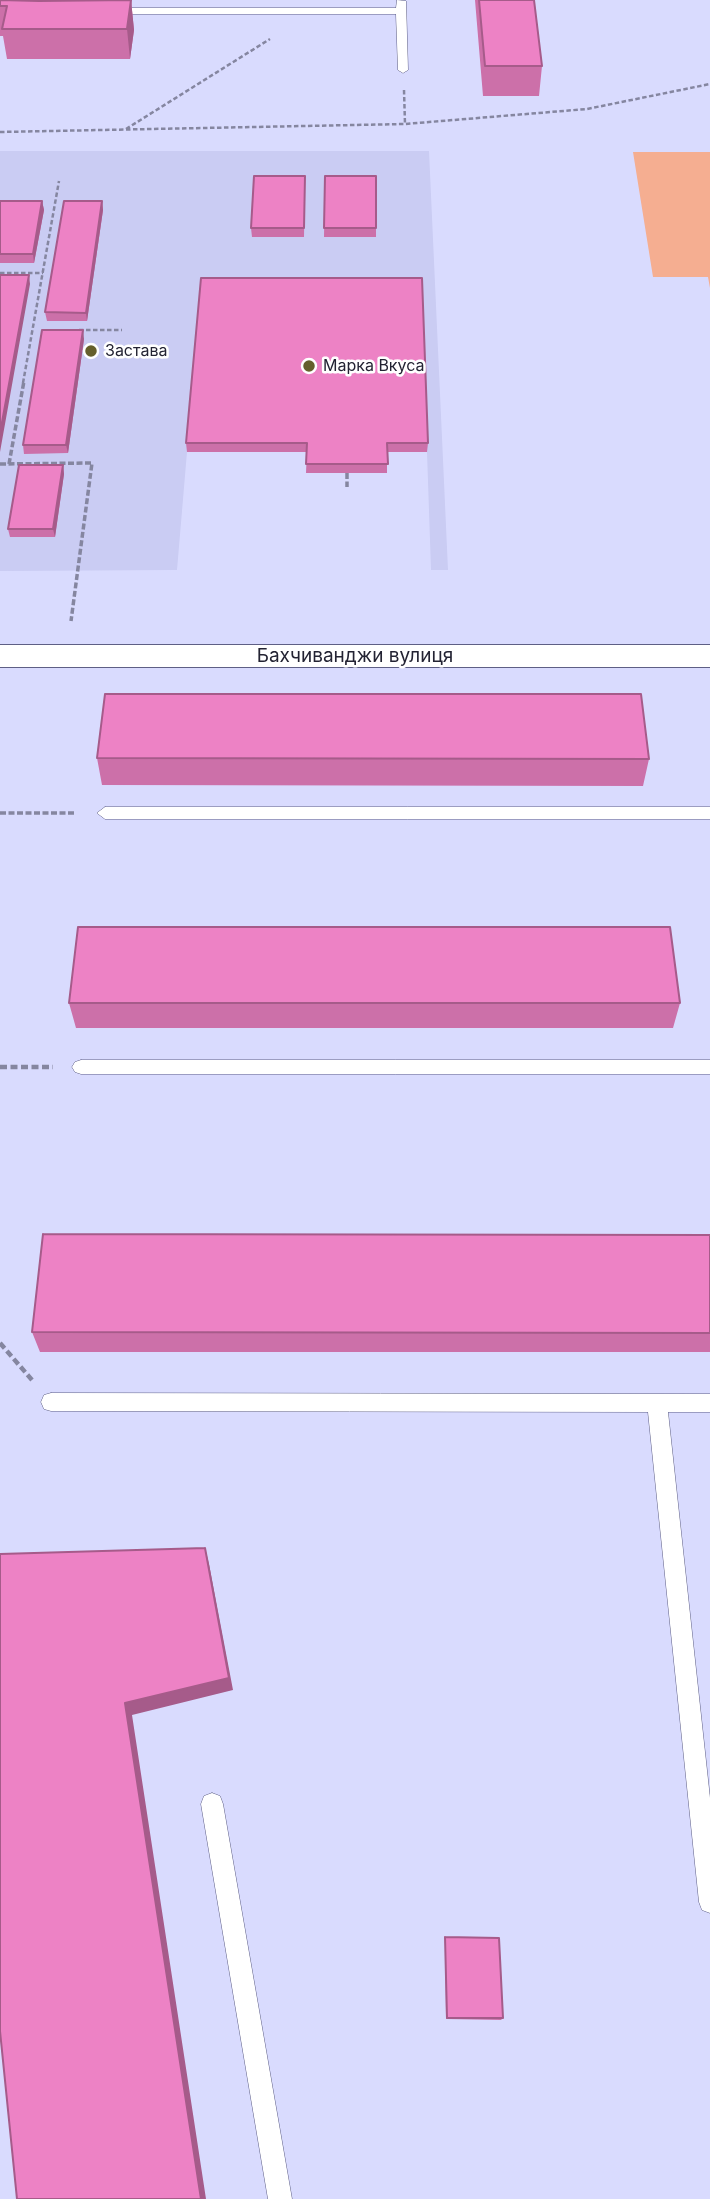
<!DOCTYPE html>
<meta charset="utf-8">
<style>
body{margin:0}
canvas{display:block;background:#d9dbfe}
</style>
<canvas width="710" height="2199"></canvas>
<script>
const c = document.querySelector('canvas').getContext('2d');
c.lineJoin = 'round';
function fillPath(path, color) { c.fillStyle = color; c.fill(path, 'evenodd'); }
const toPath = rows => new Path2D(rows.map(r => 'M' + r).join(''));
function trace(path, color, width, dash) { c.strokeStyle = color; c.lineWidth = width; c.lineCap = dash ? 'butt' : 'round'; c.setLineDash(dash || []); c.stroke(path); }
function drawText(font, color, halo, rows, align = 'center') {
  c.font = font + ' Inter,sans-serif'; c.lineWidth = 5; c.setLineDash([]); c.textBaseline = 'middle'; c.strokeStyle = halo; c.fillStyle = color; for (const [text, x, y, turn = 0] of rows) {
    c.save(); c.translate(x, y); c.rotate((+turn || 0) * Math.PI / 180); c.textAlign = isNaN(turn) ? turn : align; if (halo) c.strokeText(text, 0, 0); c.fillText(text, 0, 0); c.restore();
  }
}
const built = toPath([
 [0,151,429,151,448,570,431,570,427,452,387,452,387,473,306,473,307,452,187,452,177,570,0,571]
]);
const green = toPath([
 [633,152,710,152,710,288,708,277,653,277]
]);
const pathFar2 = toPath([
 [404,90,405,124],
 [126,129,270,39],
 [0,132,405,124,587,109,710,84],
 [0,273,43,273],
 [79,330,122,330],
 [23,383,59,181]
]);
const pathFar1 = toPath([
 [0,464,92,463,71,621],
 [9,464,24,381],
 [347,473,347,487],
 [0,813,76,813]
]);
const path = toPath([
 [0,1067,53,1067],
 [0,1343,32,1380]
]);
const lane = toPath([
 [397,0,406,1,408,70,403,73,398,70,396,14,108,14,103,11,108,8,396,8,397,0],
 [105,807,710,807,710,819,105,819,97,813,105,807],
 [81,1060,710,1060,710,1074,81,1074,75,1072,72,1067,75,1062,81,1060],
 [51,1393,710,1394,710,1412,668,1412,710,1798,710,1913,702,1910,699,1902,648,1412,51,1411,44,1409,41,1402,44,1395,51,1393],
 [212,1793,220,1796,223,1804,292,2199,268,2199,201,1804,204,1796,212,1793]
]);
const secondary = toPath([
 [0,645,710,645,710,667,0,667,0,645]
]);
const wall = toPath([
 [0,0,131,0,134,30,130,59,7,59,3,36,0,36],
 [475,0,534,0,542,66,539,96,483,96],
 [305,176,304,237,252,237,251,228],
 [325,176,376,176,376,237,324,237],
 [0,201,42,201,44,210,34,263,0,263],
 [102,201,103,210,87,321,47,321,45,312],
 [84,339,68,453,24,454,23,445],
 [186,443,428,443,427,452,387,452,387,473,306,473,307,452,187,452],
 [63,465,64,474,55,537,10,537,8,529],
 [97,758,649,759,643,786,102,785],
 [69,1003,680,1003,673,1028,76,1028],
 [710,1235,710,1352,40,1352,32,1332],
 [445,1937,503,2018,501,2020,446,2019]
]);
const shadedWall = toPath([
 [131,0,134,30,130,59,127,29],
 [42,201,44,210,34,263,33,254],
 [102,201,103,210,87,321,86,313],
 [29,275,30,284,0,452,0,433],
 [83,330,84,339,68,453,66,445],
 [63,465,64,474,55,537,53,529],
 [205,1548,209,1564,233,1690,132,1715,206,2199,201,2199,125,1703]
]);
const building = toPath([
 [0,0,39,1,131,0,127,29,2,29,7,6,0,6,0,0],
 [479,0,534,0,542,66,485,66,479,0],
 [254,176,305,176,304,228,251,228,254,176],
 [325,176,376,176,376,228,324,228,325,176],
 [0,201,42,201,33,254,0,254,0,201],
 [64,201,102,201,86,313,45,312,64,201],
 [0,275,29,275,0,433,0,275],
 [201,278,422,278,428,443,387,443,388,464,306,464,307,443,186,443,201,278],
 [42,330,83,330,66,445,23,445,42,330],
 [19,465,63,465,53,529,8,529,19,465],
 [105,694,641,694,649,759,97,758,105,694],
 [78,927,670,927,680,1003,69,1003,78,927],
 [43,1234,710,1235,710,1333,32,1332,43,1234],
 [205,1548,229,1678,125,1703,201,2199,17,2199,0,2031,0,1554,205,1548],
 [445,1937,499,1938,503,2018,447,2018,445,1937]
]);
const markers = [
 [91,351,7,"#655f2c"],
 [309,366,7,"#655f2c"]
];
const farPoinames = [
 ["Застава",105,351],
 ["Марка Вкуса",323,366]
];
const streetNames = [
 ["Бахчиванджи вулиця",355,656]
];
fillPath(built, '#caccf3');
fillPath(green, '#f5ae91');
trace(lane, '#5e5f85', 1);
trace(secondary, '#5e5f85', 2);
trace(pathFar2, '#8586a0', 2.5, [4.5, 2.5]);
trace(pathFar1, '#8586a0', 3.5, [6, 2.5]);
trace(path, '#8586a0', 4.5, [7, 3.5]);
fillPath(lane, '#fff');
fillPath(secondary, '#fff');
fillPath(wall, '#cc70a9');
fillPath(shadedWall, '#a65b8a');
fillPath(building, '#ed82c5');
trace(building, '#a65b8a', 2);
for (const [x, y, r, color] of markers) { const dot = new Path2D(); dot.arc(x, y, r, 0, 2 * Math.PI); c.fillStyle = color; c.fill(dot); trace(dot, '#fff', 2.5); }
drawText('16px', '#232333', '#fff', farPoinames, 'left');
drawText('19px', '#232333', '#fff', streetNames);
</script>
